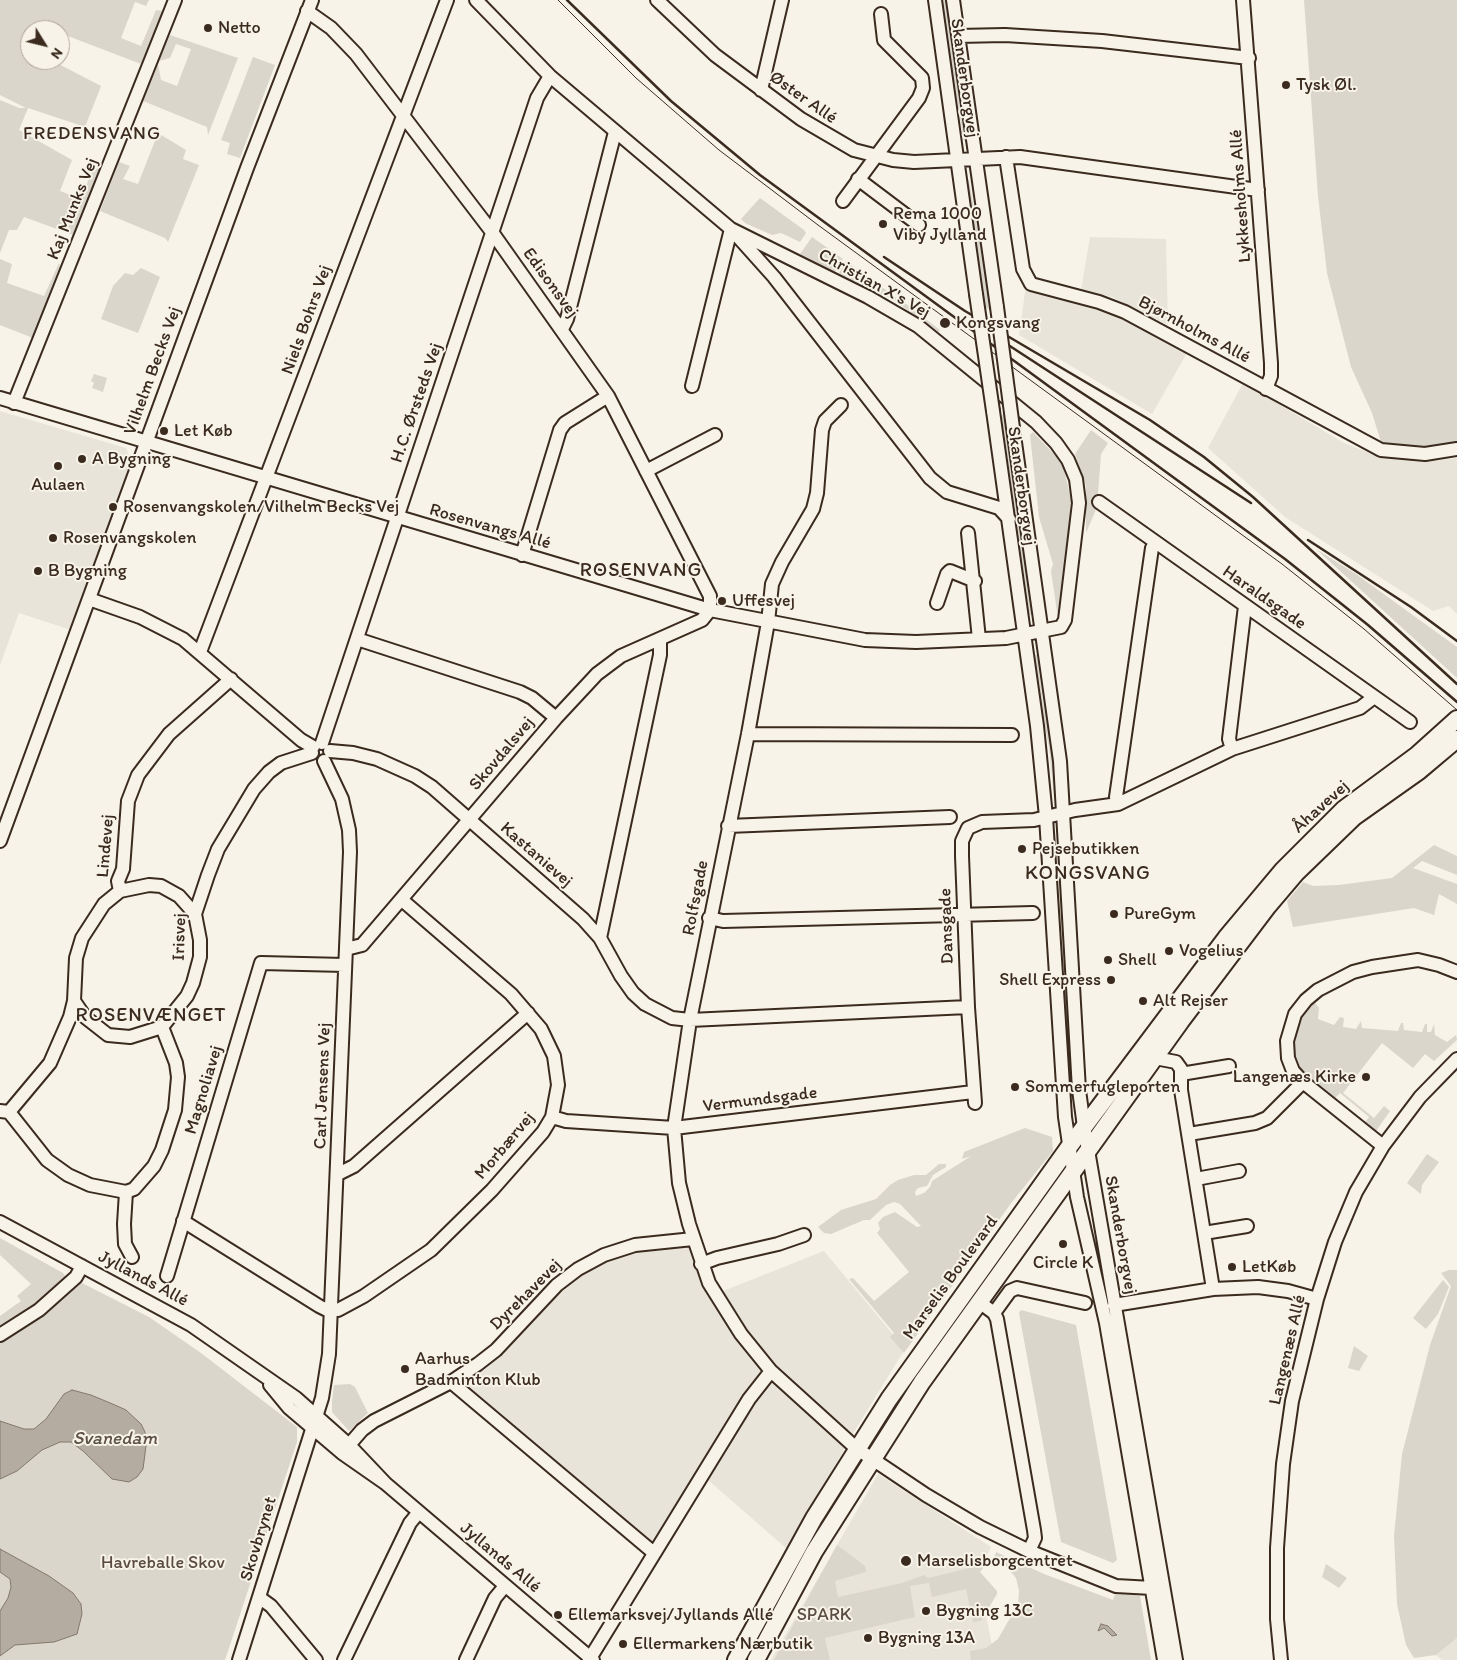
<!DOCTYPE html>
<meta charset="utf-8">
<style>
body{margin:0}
#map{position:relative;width:1457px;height:1660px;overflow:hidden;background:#f7f3e8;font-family:Itim,sans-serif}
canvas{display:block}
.north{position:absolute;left:20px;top:20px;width:50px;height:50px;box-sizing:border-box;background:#f7f3e8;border:1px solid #aca397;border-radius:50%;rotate:126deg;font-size:14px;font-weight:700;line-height:20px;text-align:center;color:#3b2a1e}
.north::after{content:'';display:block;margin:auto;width:18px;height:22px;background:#3b2a1e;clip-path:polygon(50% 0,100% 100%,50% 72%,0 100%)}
</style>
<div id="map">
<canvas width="1457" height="1660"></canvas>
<div class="north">N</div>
</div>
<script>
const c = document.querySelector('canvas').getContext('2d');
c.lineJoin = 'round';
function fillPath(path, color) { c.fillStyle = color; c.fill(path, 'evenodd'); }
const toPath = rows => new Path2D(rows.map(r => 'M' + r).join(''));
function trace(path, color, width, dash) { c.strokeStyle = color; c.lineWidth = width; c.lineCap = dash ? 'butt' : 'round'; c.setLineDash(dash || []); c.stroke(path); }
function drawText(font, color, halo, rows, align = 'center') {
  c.font = font + ' Itim,sans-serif'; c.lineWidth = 4; c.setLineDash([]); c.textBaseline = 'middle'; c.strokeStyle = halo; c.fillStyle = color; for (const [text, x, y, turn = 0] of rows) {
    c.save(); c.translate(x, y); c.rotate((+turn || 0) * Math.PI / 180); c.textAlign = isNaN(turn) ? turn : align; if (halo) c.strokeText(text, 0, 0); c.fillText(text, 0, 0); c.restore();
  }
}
const built = toPath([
 [1090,237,1166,239,1168,325,1112,297,1081,290],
 [1026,285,1136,324,1187,353,1152,414,1019,335],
 [1243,383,1344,443,1374,455,1425,462,1457,458,1457,614,1449,606,1433,611,1285,517,1208,448],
 [0,411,126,448,133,464,71,630,19,613,0,665],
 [653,1246,690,1247,713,1295,824,1251,905,1349,857,1427,787,1549,708,1480,661,1555,465,1384,488,1367,553,1300,582,1274,621,1255],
 [878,1474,991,1547,978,1575,995,1660,771,1660],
 [1457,1638,1457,1660,1442,1660,1436,1655]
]);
const green = toPath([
 [0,0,149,0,146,6,135,2,121,38,141,46,156,10,164,11,141,64,60,33,60,30,30,30,30,60,51,60,101,86,85,127,28,108,19,130,72,160,60,191,81,199,93,168,100,169,76,236,24,217,17,230,9,230,0,253,0,100,19,108,26,108,0,95],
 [940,0,947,0,968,140,964,141],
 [1304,0,1457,0,1457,443,1412,448,1381,442,1372,413,1351,367,1327,273,1318,196],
 [170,35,238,58,208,135,207,127,143,101,158,64,161,80,177,86,191,49,176,44,170,58,159,61],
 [253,57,275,65,240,158,227,154,230,143,221,140],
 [158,133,186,150,183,159,199,165,168,242,165,238,100,211,119,162,130,166,123,179,138,184],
 [966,180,969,180,991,308,984,309],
 [760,198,804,230,806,233,800,242,781,233,772,235,745,223,741,219],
 [812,237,843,259,835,272,800,254],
 [0,259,12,264,7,283,44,296,59,263,60,266,33,338,0,325],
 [846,261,897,298,895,301,839,273],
 [141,268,160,277,138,333,101,319,113,286,125,273,133,275],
 [901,300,940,330,939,332,899,304],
 [94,374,107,378,103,392,92,388,94,383,91,381],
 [1003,414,1007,417,1033,614,1028,615,1000,418],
 [1091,430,1108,443,1101,454,1098,494,1093,503,1097,507,1086,533,1086,486,1075,454],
 [1033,432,1056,456,1064,469,1071,500,1067,551,1058,618,1051,571,1053,564,1039,517,1030,435],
 [1316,549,1356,574,1457,647,1457,678],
 [1034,655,1037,655,1043,702,1052,744,1057,797,1054,798,1049,747,1040,703],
 [1053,829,1055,829,1059,883,1065,919,1077,1111,1075,1114,1069,1037,1062,990],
 [1434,845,1457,856,1457,875,1422,861,1413,868,1457,884,1457,904,1439,894,1434,915,1414,908,1293,927,1287,901,1303,882,1313,886,1339,885,1392,878],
 [1313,1000,1319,1008,1318,1019,1334,1025,1340,1017,1344,1018,1343,1027,1356,1029,1361,1021,1362,1028,1398,1031,1401,1023,1403,1023,1404,1030,1422,1032,1425,1024,1427,1024,1427,1032,1431,1032,1434,1024,1435,1035,1447,1042,1456,1035,1457,1040,1434,1061,1425,1054,1413,1068,1382,1043,1343,1093,1374,1118,1384,1106,1390,1111,1374,1134,1363,1125,1369,1117,1340,1093,1333,1100,1302,1075,1293,1050,1292,1036,1297,1022],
 [1025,1128,1052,1137,1053,1151,1012,1202,904,1353,890,1337,894,1333,849,1279,853,1278,874,1301,909,1272,877,1233,880,1229,878,1223,883,1217,895,1212,917,1227,921,1226,900,1204,894,1202,886,1205,870,1220,864,1220,831,1234,824,1233,818,1227,841,1210,876,1199,890,1185,898,1180,914,1175,926,1175,939,1164,946,1164,946,1167,933,1175,927,1186,918,1188,915,1192,916,1196,924,1193,930,1187,932,1181,971,1156,962,1159,964,1152],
 [1427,1154,1439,1162,1422,1185,1421,1194,1407,1183],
 [0,1238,63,1273,65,1276,19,1319,0,1330,0,1316,21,1301,17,1296,31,1284,0,1255],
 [1449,1270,1457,1270,1457,1638,1436,1655,1414,1658,1406,1645,1397,1604,1394,1536,1402,1454,1430,1345,1451,1286,1441,1273],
 [1443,1280,1449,1287,1438,1314,1426,1329,1413,1318],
 [76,1282,80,1282,149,1317,201,1353,297,1427,297,1442,225,1660,0,1660,0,1340,25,1327],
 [1021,1310,1076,1325,1117,1560,1113,1563,1061,1542,1019,1313],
 [1354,1346,1368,1356,1359,1371,1348,1368],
 [350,1384,355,1387,368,1413,349,1431,332,1412,332,1401,334,1385],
 [837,1545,865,1566,866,1572,835,1581,838,1597,902,1583,924,1575,928,1578,982,1565,984,1567,980,1572,997,1591,997,1594,981,1621,973,1622,966,1589,932,1597,929,1583,910,1586,915,1617,825,1638,830,1660,774,1660],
 [996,1552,1044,1574,1113,1600,1116,1591,1140,1596,1151,1660,971,1660,970,1651,986,1648,998,1639,1018,1604,1019,1591,1016,1578,999,1558,993,1561],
 [1326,1564,1347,1578,1339,1588,1322,1577]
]);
const water = toPath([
 [72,1390,91,1395,115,1405,126,1410,141,1424,145,1432,146,1446,143,1469,137,1477,129,1482,112,1479,83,1451,71,1442,60,1442,42,1450,17,1471,0,1479,0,1421,24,1429,34,1429,46,1419,64,1394,72,1390],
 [0,1549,49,1576,73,1593,81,1604,82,1614,77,1634,54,1642,15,1645,0,1656,0,1611,8,1598,11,1587,10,1579,0,1572,0,1549],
 [1101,1624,1108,1626,1117,1635,1112,1636,1104,1628,1098,1631,1101,1624]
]);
const minor = toPath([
 [476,0,550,76,731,229,774,277,930,478,947,492,999,508,1009,519],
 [657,0,715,55,801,119,854,150,893,160,914,162,1020,157,1258,190],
 [935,0,976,294],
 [953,0,997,307],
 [1243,0,1271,363,1271,376,1266,389],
 [307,11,331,28,356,54,492,232,608,396,710,596,710,610,702,620,621,656,597,674,556,718,362,945,346,949],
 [958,36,1005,35,1102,41,1249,58],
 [761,90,782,0],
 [1006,157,1023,269,1031,284,1099,302,1125,312,1381,450,1425,454,1457,449],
 [858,179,919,225],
 [843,201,919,98,923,88,922,78,884,40,881,14],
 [562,329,567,319,615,132],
 [692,386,731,229],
 [0,398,710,610,865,640,916,642,1006,638,1061,627,1065,620,1079,503,1076,479,1068,460,1056,443,1036,422,918,326,868,297,731,229],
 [14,403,175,0],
 [841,405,825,421,822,430,817,493,813,509,782,562,772,584,768,622,748,734,690,1020,674,1128,679,1183,689,1224,709,1283,741,1334,771,1371,856,1448,926,1495,980,1527,1029,1551,1116,1586,1152,1588],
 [993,411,1037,726,1046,817,1065,1117,1077,1197,1106,1323,1164,1660],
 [1013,428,1060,761,1079,1090,1084,1127,1176,1660],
 [646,471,715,435],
 [1099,502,1410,722],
 [968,533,979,639],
 [522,555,560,430,565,423,608,396],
 [89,599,140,617,183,639,301,740,313,747],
 [937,603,947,574,950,571,975,581],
 [357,639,520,692,532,698,556,718],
 [200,652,447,0],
 [748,734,1012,735],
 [322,743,537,98,550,76],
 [1232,749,1229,739,1245,606],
 [330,751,353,753,377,759,415,776,432,787,583,919,600,938,621,976,633,993,645,1004,672,1018,690,1020,968,1007],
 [1118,804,1116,797,1152,548,1155,543],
 [728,826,950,817],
 [0,841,247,168,312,0],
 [120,891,149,885,161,886,179,896,195,914],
 [709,918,723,921,1033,913],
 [600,938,660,655,660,639],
 [74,1001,85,1017,108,1035,130,1037,162,1027],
 [1155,1058,1176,1062,1181,1069,1181,1090,1213,1289],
 [1181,1074,1229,1066],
 [975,1103,968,1007,962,856,962,841,968,828,982,822,1034,820,1075,810,1118,804,1232,749,1360,708,1373,698],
 [0,1111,9,1112,47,1160,68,1175,90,1185,126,1192],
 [9,1112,50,1063,70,1017,74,1001,76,958,82,938,104,904,120,891,118,881,123,869,128,801,138,775,169,734,231,679],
 [552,1117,566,1121,674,1128,973,1092],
 [1189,1134,1255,1123,1267,1118,1303,1082],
 [1383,1146,1303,1082,1293,1071,1288,1058,1287,1041,1295,1014,1306,1000,1318,990,1353,972,1372,967,1418,960,1439,965,1457,972],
 [338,1174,354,1166,528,1013],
 [1196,1179,1239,1171],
 [183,1221,319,1306,327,1310,338,1310,364,1296,431,1250,492,1190,543,1132,552,1117,558,1085,554,1056,541,1029,511,994,402,900],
 [0,1222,191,1325,296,1398,349,1445,385,1483],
 [1204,1233,1247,1226],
 [132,1257,125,1244,124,1224,126,1192,134,1189,154,1166,162,1150,175,1110,178,1077,176,1063,162,1027,187,996,193,983,200,957,200,940,195,914,208,875,218,849,254,789,269,772,281,763,312,753],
 [701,1264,717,1258,778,1244,804,1235],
 [167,1276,261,963,345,965],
 [978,1301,994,1313,997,1319,1034,1530,1035,1538,1029,1551],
 [1114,1305,1213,1289,1258,1287,1288,1291,1317,1299],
 [994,1313,1010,1291,1017,1288,1085,1303],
 [0,1335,39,1310,76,1277,82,1266],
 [451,1382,654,1553],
 [270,1385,289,1408,342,1453,385,1483,593,1660],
 [349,1445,362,1430,374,1421,451,1382,478,1364,496,1350,557,1285,578,1269,604,1255,635,1245,693,1239],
 [260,1598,271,1606,316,1660],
 [239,1660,322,1398,329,1354,350,852,349,830,342,799,324,761],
 [344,1660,410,1523,419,1512],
 [466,1660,495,1598,505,1586],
 [589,1660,749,1399,771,1371],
 [1281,1660,1277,1619,1277,1548,1283,1464,1292,1401,1317,1299,1335,1242,1356,1192,1383,1146,1420,1097,1457,1059]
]);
const major = toPath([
 [736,1660,814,1518,889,1399,1069,1147,1226,938,1283,870,1344,809,1417,755,1457,719],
 [756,1660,814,1552,922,1382,1181,1021,1268,906,1296,873,1354,817,1419,771,1457,739]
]);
const tram = toPath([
 [558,0,636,78,719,150,818,225,1282,564,1364,629,1457,710]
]);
const rail = toPath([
 [567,0,671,101,760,175,1285,559,1368,625,1457,702],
 [884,257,965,311,1150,420,1204,457,1253,497,1457,684],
 [996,337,1251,503],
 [1308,540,1411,607,1457,641]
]);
const minorBridge = toPath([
 [976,294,993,411],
 [997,307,1013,428]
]);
const markers = [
 [208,28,5,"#3b2a1e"],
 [1286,85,5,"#3b2a1e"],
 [883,224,5,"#3b2a1e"],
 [945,323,6,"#3b2a1e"],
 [164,431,5,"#3b2a1e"],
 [82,459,5,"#3b2a1e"],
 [58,466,5,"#3b2a1e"],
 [113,507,5,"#3b2a1e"],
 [53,538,5,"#3b2a1e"],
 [38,571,5,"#3b2a1e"],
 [722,601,5,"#3b2a1e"],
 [1022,849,5,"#3b2a1e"],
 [1114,914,5,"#3b2a1e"],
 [1169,951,5,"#3b2a1e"],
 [1108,960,5,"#3b2a1e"],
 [1111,980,5,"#3b2a1e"],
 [1143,1001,5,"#3b2a1e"],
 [1366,1077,5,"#3b2a1e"],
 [1015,1087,5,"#3b2a1e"],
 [1063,1244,5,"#3b2a1e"],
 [1232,1267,5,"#3b2a1e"],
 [405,1369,5,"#3b2a1e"],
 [906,1561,6,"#3b2a1e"],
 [926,1611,5,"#3b2a1e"],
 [558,1615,5,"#3b2a1e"],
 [868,1638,5,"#3b2a1e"],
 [623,1644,5,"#3b2a1e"]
];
const poiNames = [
 ["Netto",218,28],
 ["Tysk Øl.",1296,85],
 ["Rema 1000",893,214],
 ["Viby Jylland",893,235],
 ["Kongsvang",956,323],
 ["Let Køb",174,431],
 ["A Bygning",92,459],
 ["Aulaen",58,485,"center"],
 ["Rosenvangskolen/Vilhelm Becks Vej",123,507],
 ["Rosenvangskolen",63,538],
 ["B Bygning",48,571],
 ["Uffesvej",732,601],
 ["Pejsebutikken",1032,849],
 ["PureGym",1124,914],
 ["Vogelius",1179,951],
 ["Shell",1118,960],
 ["Shell Express",1101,980,"right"],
 ["Alt Rejser",1153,1001],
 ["Langenæs Kirke",1356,1077,"right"],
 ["Sommerfugleporten",1025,1087],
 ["Circle K",1063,1263,"center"],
 ["LetKøb",1242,1267],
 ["Aarhus",415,1359],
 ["Badminton Klub",415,1380],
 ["Marselisborgcentret",917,1561],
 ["Bygning 13C",936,1611],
 ["Ellemarksvej/Jyllands Allé",568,1615],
 ["Bygning 13A",878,1638],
 ["Ellermarkens Nærbutik",633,1644]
];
const streetNames = [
 ["Skanderborgvej",964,78,82],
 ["Øster Allé",803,98,35],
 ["Lykkesholms Allé",1241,196,-94],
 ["Kaj Munks Vej",73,209,-68],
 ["Edisonsvej",550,283,54],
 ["Christian X's Vej",874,284,29],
 ["Niels Bohrs Vej",307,320,-70],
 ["Bjørnholms Allé",1194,330,28],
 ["Vilhelm Becks Vej",153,371,-70],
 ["H.C. Ørsteds Vej",417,403,-71],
 ["Skanderborgvej",1021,486,82],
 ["Rosenvangs Allé",490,527,16],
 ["Haraldsgade",1264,598,35],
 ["Skovdalsvej",502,754,-50],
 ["Åhavevej",1321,807,-42],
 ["Lindevej",106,846,-85],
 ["Kastanievej",536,855,41],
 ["Rolfsgade",696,898,-79],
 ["Dansgade",947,926,-92],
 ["Irisvej",180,937,-88],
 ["Carl Jensens Vej",323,1086,-88],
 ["Magnoliavej",204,1090,-73],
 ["Vermundsgade",760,1100,-7],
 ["Morbærvej",505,1146,-50],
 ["Skanderborgvej",1120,1235,80],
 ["Marselis Boulevard",951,1278,-54],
 ["Jyllands Allé",143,1279,28],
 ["Dyrehavevej",526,1295,-45],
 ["Langenæs Allé",1288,1350,-77],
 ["Skovbrynet",259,1539,-73],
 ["Jyllands Allé",500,1558,40]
];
const parkNames = [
 ["Havreballe Skov",163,1563],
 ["SPARK",824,1615]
];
const neighbourhoodNames = [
 ["FREDENSVANG",92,134]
];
const waterNames = [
 ["Svanedam",115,1439]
];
const quarterNames = [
 ["ROSENVANG",641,571],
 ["KONGSVANG",1088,874],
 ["ROSENVÆNGET",151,1016]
];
fillPath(built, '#e9e4d9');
fillPath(green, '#dbd6cb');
fillPath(water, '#b4aca0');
trace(water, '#84786c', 1);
trace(minor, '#3b2a1e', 16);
trace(major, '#3b2a1e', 20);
trace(minor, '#f7f3e8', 12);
trace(major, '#f7f3e8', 16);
trace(tram, '#3b2a1e', 1);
trace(rail, '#3b2a1e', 2.5);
trace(minorBridge, '#3b2a1e', 16, []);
trace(minorBridge, '#f7f3e8', 12);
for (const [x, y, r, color] of markers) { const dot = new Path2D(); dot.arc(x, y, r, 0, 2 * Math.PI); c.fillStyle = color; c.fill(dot); trace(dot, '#f7f3e8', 2); }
drawText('18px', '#3b2a1e', '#f7f3e8', poiNames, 'left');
drawText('18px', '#3b2a1e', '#f7f3e8', streetNames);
drawText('18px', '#5b4c41', '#f7f3e8', parkNames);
c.letterSpacing = '1px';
drawText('19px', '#3b2a1e', '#f7f3e8', neighbourhoodNames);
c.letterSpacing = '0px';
drawText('italic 19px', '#5f5145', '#f7f3e8', waterNames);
c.letterSpacing = '1px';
drawText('20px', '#3b2a1e', '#f7f3e8', quarterNames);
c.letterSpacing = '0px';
</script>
